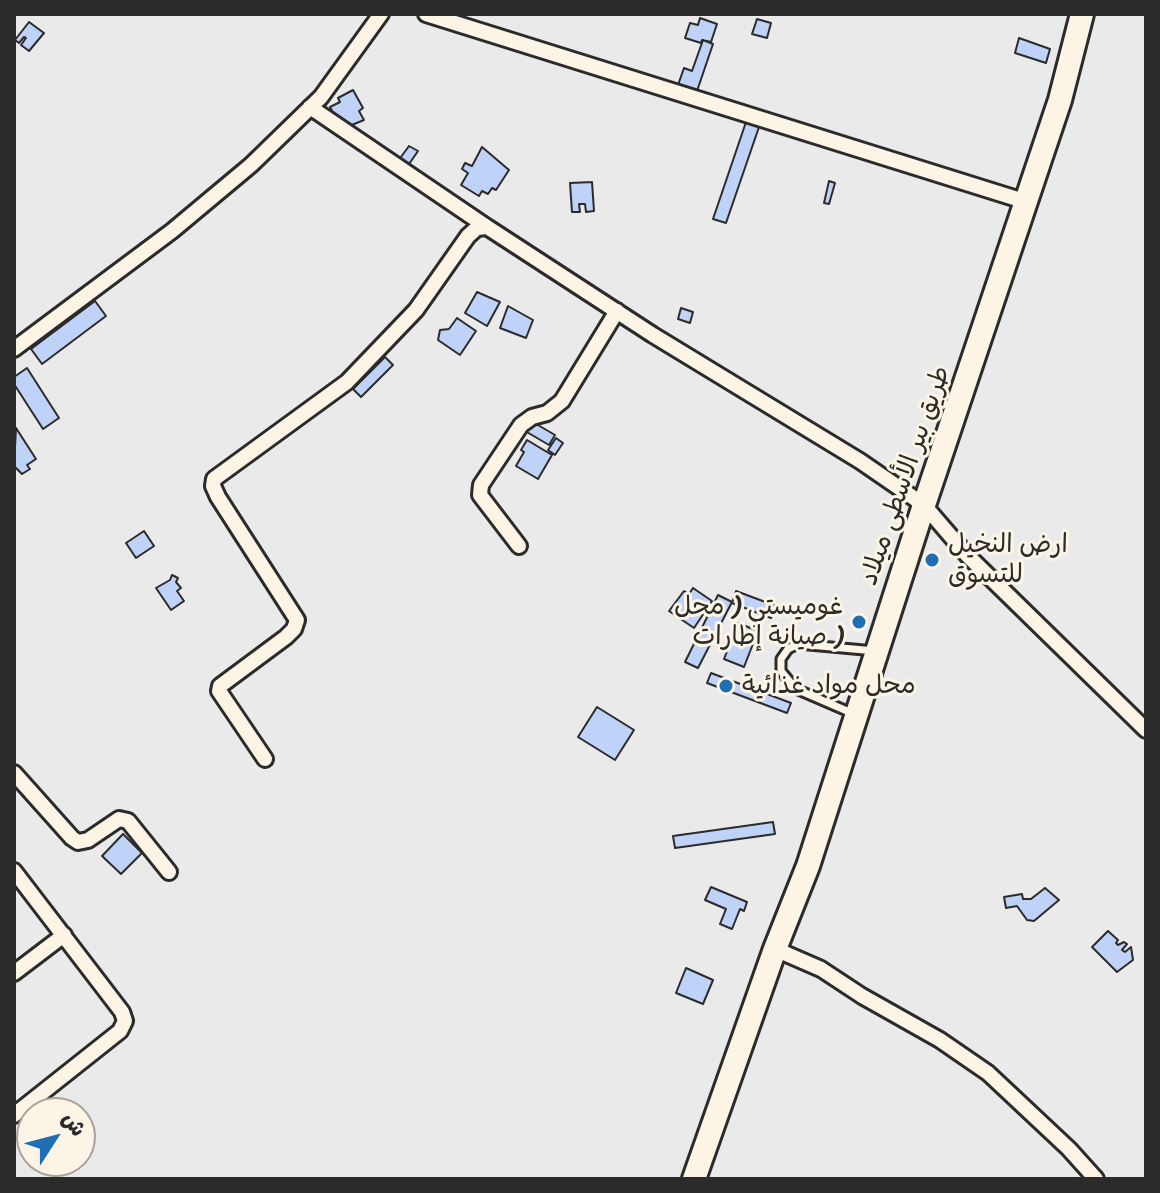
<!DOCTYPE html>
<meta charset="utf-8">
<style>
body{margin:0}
#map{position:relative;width:1160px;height:1193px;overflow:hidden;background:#eaeaea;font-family:Sriracha,"Playpen Sans Arabic",sans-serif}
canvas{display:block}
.frame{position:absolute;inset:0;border:16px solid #2b2b2b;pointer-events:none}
.north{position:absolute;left:16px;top:1097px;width:80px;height:80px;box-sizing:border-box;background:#fcf5e5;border:2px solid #a8a49b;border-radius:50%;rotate:54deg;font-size:22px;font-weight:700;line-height:32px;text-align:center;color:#2b2b2b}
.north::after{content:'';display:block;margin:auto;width:28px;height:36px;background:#1f6fb2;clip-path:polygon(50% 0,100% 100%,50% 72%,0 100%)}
</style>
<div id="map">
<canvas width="1160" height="1193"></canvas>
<div class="frame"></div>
<div class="north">ش</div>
</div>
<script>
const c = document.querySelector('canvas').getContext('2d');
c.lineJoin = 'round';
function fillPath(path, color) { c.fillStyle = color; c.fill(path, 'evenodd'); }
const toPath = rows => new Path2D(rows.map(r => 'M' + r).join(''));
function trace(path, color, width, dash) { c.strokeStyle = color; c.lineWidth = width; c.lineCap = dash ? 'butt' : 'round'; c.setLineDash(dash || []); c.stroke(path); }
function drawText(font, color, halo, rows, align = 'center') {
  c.font = font + ' Sriracha,"Playpen Sans Arabic",sans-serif'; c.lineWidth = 6; c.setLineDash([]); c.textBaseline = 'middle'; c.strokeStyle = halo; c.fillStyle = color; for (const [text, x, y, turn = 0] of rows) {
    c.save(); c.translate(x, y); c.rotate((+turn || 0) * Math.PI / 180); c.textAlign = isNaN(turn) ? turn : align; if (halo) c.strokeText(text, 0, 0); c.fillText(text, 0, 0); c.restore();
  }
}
const building = toPath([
 [700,18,717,24,711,42,702,40,701,43,685,38,690,23,698,25,700,18],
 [757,19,771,23,767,38,752,34,757,19],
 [29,22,44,33,29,51,21,45,26,38,24,37,19,43,15,40,29,22],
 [1019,38,1050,49,1046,63,1015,53,1019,38],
 [703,40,713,44,697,91,678,85,684,68,692,71,703,40],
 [353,90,363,108,359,111,364,120,342,129,330,107,340,102,338,98,353,90],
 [746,122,759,127,726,223,713,219,746,122],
 [409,146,418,151,407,167,398,161,409,146],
 [482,147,509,170,496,190,492,188,488,194,482,191,479,196,461,185,468,173,462,169,465,163,472,166,482,147],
 [829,181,835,183,829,204,824,203,829,181],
 [592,182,594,211,586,212,585,204,579,204,580,212,572,212,570,183,592,182],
 [477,292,500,302,487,326,465,313,477,292],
 [95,301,106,316,42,364,31,349,95,301],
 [508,306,533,320,526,338,500,328,508,306],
 [681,308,693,312,690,323,678,319,681,308],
 [457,318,476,331,460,355,438,340,440,330,449,329,457,318],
 [385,357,393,365,361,397,353,389,385,357],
 [27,368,59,418,43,429,14,384,14,377,27,368],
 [531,421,555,435,549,445,525,431,531,421],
 [16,428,36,459,27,465,30,469,22,474,14,466,16,428],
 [556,438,563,443,555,455,548,450,556,438],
 [527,440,552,455,538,479,516,466,524,452,521,450,527,440],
 [144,531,154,546,136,558,126,543,144,531],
 [172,575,178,578,176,582,181,588,177,591,184,601,171,610,156,588,170,580,172,575],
 [693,588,712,601,694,628,669,611,684,591,689,594,693,588],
 [736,591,776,606,771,618,732,603,736,591],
 [718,595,732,602,698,668,685,662,718,595],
 [738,623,758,631,744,667,724,659,738,623],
 [711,673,791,703,787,713,707,683,711,673],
 [597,707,634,730,615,760,578,737,597,707],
 [773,822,775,834,675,848,673,836,773,822],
 [123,834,142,853,121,874,102,856,123,834],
 [711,887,747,902,744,911,740,909,732,929,720,924,726,909,705,900,711,887],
 [1045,888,1059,900,1034,921,1027,920,1017,906,1006,908,1004,897,1022,894,1023,899,1031,899,1045,888],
 [1108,931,1118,940,1116,943,1118,945,1124,942,1127,944,1122,950,1125,952,1131,947,1133,960,1117,972,1092,947,1108,931],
 [686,968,713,980,703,1004,676,993,686,968]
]);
const lane = toPath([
 [854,714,796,689,781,671,781,659,788,649,798,644,875,651]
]);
const street = toPath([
 [426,14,1027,202],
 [310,107,487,227],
 [14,349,172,231,251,165,321,97,381,14],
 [519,546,480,495,481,485,521,425,532,417,547,413,562,401,617,311],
 [265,759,219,691,220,686,286,637,294,629,297,620,218,497,213,486,214,479,347,382,416,310,468,236,477,228,487,227,653,335,860,461,924,505,967,555,1146,730],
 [14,773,72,838,78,842,88,840,119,819,128,821,169,872],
 [14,871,122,1012,125,1021,120,1031,14,1115],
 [775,949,821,969,862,996,940,1040,988,1073,1069,1149,1096,1179],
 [14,973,64,935]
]);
const primary = toPath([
 [694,1179,775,949,808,866,924,505,1060,100,1082,14]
]);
const markers = [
 [932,560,8,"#1f6fb2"],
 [859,622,8,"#1f6fb2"],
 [726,686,8,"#1f6fb2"]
];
const streetNames = [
 ["طريق بير الأسطى ميلاد",906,476,-71]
];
const poiNames = [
 ["ارض النخيل",948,545],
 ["للتسوق",948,575],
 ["غوميستي ( محل",843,607,"right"],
 ["صيانة إطارات )",843,637,"right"],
 ["محل مواد غذائية",742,686]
];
fillPath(building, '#bfd2f7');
trace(building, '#2b2b2b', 2);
trace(lane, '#2b2b2b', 13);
trace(street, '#2b2b2b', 20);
trace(primary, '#2b2b2b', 28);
trace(lane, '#fcf5e5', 7);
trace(street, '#fcf5e5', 14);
trace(primary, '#fcf5e5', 22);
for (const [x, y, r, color] of markers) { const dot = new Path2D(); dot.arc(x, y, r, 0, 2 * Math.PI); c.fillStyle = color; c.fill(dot); trace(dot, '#fcf5e5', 3); }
drawText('26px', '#2b2b2b', '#fcf5e5', streetNames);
drawText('26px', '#2b2b2b', '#fcf5e5', poiNames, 'left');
</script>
